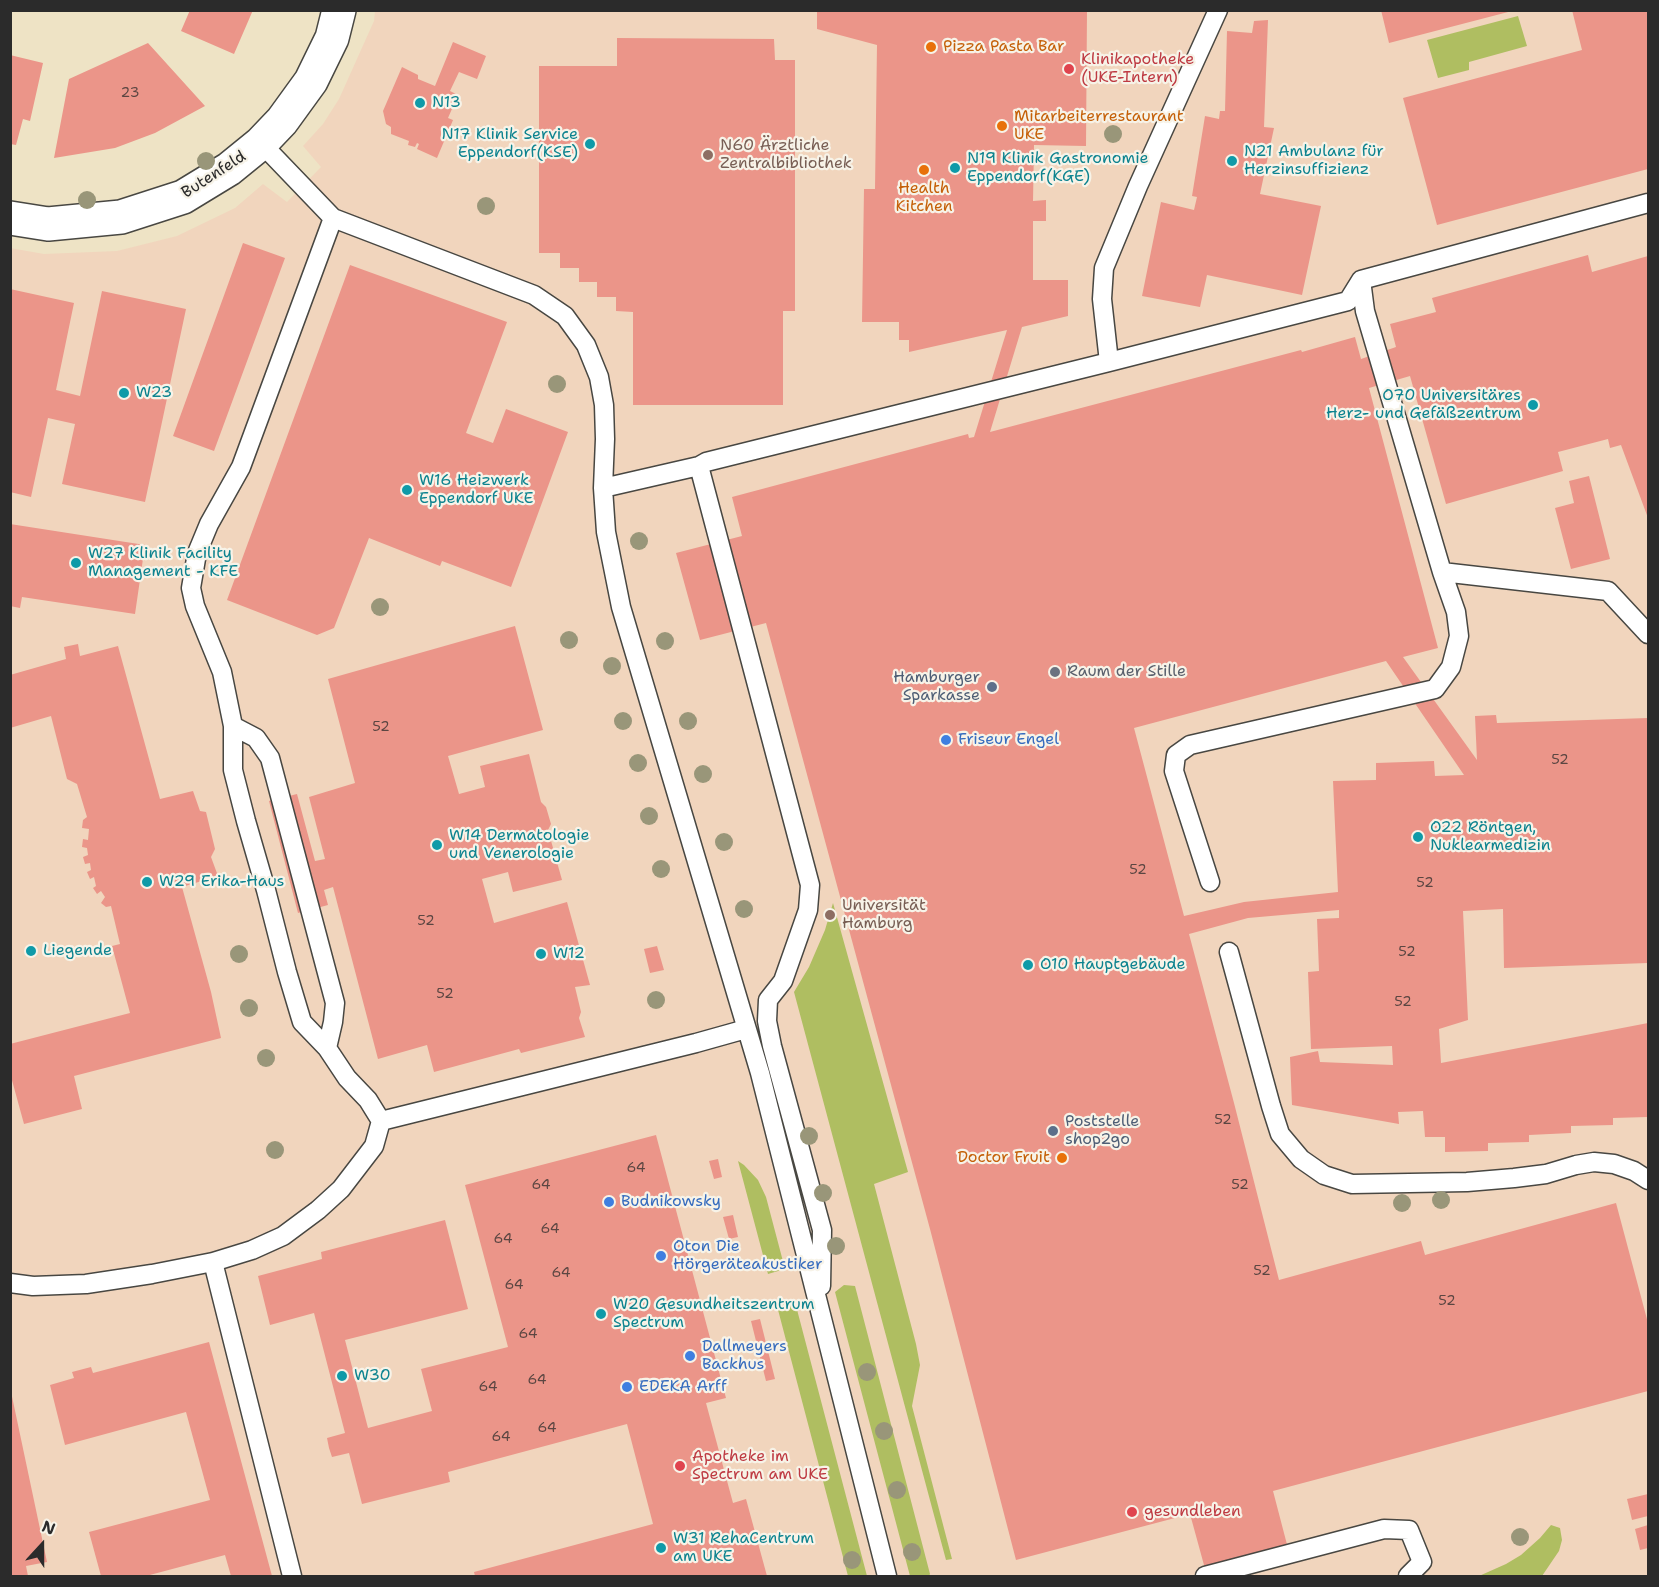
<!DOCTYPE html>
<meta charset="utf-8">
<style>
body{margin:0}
#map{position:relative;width:1659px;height:1587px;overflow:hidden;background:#eee3c5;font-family:"Shantell Sans",sans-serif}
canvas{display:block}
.frame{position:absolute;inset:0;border:12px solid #2b2b2b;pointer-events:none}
.north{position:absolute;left:12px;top:1515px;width:60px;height:60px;-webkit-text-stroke:4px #f7f3e8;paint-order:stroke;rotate:21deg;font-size:16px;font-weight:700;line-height:24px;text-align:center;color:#2b2b2b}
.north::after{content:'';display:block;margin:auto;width:21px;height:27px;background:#2b2b2b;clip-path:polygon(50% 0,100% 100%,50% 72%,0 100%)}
</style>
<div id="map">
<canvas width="1659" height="1587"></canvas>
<div class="frame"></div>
<div class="north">N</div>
</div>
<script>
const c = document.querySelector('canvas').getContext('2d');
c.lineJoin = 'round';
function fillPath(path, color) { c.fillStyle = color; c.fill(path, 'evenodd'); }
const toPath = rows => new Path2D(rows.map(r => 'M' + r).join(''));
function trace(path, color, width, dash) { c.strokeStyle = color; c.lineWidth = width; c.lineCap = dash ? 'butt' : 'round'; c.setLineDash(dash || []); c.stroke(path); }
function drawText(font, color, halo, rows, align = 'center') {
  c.font = font + ' "Shantell Sans",sans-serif'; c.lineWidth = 4.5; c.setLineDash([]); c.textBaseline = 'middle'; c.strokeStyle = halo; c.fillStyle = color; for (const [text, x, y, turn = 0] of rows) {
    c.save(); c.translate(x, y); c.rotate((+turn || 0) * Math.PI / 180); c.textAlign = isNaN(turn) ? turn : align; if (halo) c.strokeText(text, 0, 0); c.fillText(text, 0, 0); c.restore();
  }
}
const built = toPath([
 [375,11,1648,11,1648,1576,11,1576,10,248,44,254,117,251,177,236,235,208,263,184,287,202,321,167,303,146,323,124,339,99,374,21]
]);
const green = toPath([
 [1518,16,1527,46,1469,62,1469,70,1438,78,1427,40],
 [833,903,908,1172,874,1184,916,1344,920,1365,912,1406,952,1559,946,1560,794,992,809,967,825,930],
 [738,1161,744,1165,758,1180,766,1197,785,1269,768,1274],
 [844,1285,855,1286,930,1574,929,1576,910,1576,835,1292],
 [795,1302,867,1576,848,1576,777,1306],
 [1551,1525,1560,1528,1562,1540,1559,1551,1542,1576,1479,1576,1506,1564,1521,1555,1540,1538]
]);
const building = toPath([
 [190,10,253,10,234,54,181,31],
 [817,10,1087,10,1086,146,1034,145,1033,201,1046,200,1046,221,1033,221,1033,280,1068,280,1068,316,1022,327,990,432,1301,350,1302,352,1355,337,1361,359,1396,347,1390,324,1436,312,1432,298,1588,255,1592,272,1648,256,1648,518,1621,445,1610,448,1608,439,1558,452,1563,471,1446,504,1410,376,1369,388,1438,648,1403,657,1477,760,1475,716,1496,715,1497,723,1648,718,1648,963,1504,968,1503,909,1463,911,1468,1020,1439,1029,1441,1063,1648,1023,1648,1117,1613,1118,1613,1125,1571,1126,1571,1133,1529,1135,1529,1142,1488,1143,1488,1151,1445,1152,1445,1137,1425,1137,1423,1111,1398,1112,1399,1124,1292,1105,1290,1057,1318,1051,1320,1062,1393,1065,1392,1046,1311,1049,1308,972,1319,971,1317,919,1339,918,1339,910,1248,918,1189,934,1234,1103,1279,1280,1421,1241,1425,1255,1616,1203,1648,1323,1648,1391,1273,1491,1290,1556,1207,1576,1190,1514,1016,1560,930,1229,766,623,700,640,676,553,742,536,732,497,968,434,969,438,974,437,1007,330,909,352,909,340,899,340,899,322,862,322,864,189,875,189,877,45,817,29],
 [1386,661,1464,775,1435,776,1434,761,1376,763,1376,780,1333,781,1338,892,1244,902,1184,916,1134,728],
 [1381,10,1512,10,1512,11,1389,43],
 [1572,10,1648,10,1648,169,1437,225,1403,98,1582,50],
 [1268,20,1264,127,1274,128,1260,194,1321,206,1302,295,1207,275,1200,307,1142,296,1161,202,1194,210,1197,197,1192,196,1205,116,1219,119,1220,111,1225,111,1227,31,1252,33,1254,21],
 [617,38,774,39,775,60,795,60,795,311,783,311,783,405,633,405,633,312,616,311,616,297,597,297,597,282,579,282,579,268,560,268,560,253,539,253,539,66,617,66],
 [453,42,486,56,477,79,459,72,450,91,458,95,448,118,453,120,437,158,417,149,419,144,417,143,415,147,408,145,409,141,391,134,391,127,386,124,383,111,402,67,418,75,418,79,435,86],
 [148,43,205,106,155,133,115,148,54,158,69,79],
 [10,55,43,63,30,121,23,119,16,145,10,144],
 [243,243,285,258,214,451,173,436],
 [350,265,507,322,466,433,493,443,506,409,568,432,511,587,442,561,440,566,369,538,334,628,317,635,227,600],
 [10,289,74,303,56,390,80,396,102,291,186,309,145,502,62,484,75,424,48,418,31,497,10,492],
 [1589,476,1610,559,1571,569,1555,508,1574,503,1569,481],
 [10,524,145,545,135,614,22,597,20,608,10,606],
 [515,626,543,730,448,756,459,794,485,787,480,766,529,754,541,802,546,807,551,824,548,830,562,880,513,892,508,872,482,879,494,923,567,902,590,985,575,987,581,1012,579,1018,585,1037,521,1053,519,1049,434,1072,427,1045,378,1059,333,887,324,890,328,905,298,913,269,801,297,794,315,861,325,859,309,797,355,783,328,679],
 [78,644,80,656,118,646,160,799,193,791,200,811,206,812,215,849,211,857,218,876,182,887,211,992,221,1038,74,1076,82,1109,24,1124,10,1073,10,1044,130,1013,112,946,120,944,111,906,106,907,101,903,105,897,101,891,97,894,93,888,96,886,94,877,90,879,87,872,91,870,90,863,85,864,83,857,88,855,87,848,82,847,83,839,88,840,89,829,82,828,83,820,87,817,77,784,67,779,51,716,10,728,10,675,66,659,64,647],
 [657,946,664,970,650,973,644,949],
 [656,1135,726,1398,706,1403,733,1503,746,1499,767,1576,475,1576,474,1572,653,1524,627,1424,448,1472,450,1482,362,1504,349,1453,332,1457,329,1448,327,1438,345,1433,314,1313,270,1325,258,1276,322,1259,321,1252,445,1220,468,1309,345,1340,368,1428,432,1411,421,1369,508,1347,465,1185],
 [718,1159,722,1177,714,1179,709,1161],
 [733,1215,738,1237,729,1239,723,1217],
 [760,1319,775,1379,766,1381,751,1321],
 [209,1342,272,1576,231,1576,225,1555,146,1576,101,1576,89,1532,210,1500,186,1412,65,1445,50,1385,74,1378,72,1372,91,1367,93,1373],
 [10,1387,47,1562,26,1566,28,1576,10,1576],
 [1648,1494,1648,1516,1632,1520,1627,1499],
 [1648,1525,1648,1548,1640,1550,1635,1529]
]);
const lane = toPath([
 [261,143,333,218,534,295,565,316,586,345,599,377,604,405,605,439,603,488,606,532,621,607,760,1073,887,1576],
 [1361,280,1365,311,1442,572,1608,591,1648,634],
 [1109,362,1102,299,1104,268,1138,186,1218,10],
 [699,466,810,885,808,910,783,981,768,1000,767,1021,772,1046,822,1230,821,1286],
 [603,488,699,466,706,462,1109,362,1348,301,1361,280,1648,203],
 [233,726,256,738,270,758,335,1003,333,1022,327,1048],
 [1210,882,1174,771,1176,755,1190,745,1435,689,1451,667,1459,636,1456,612,1442,572],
 [1229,952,1271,1106,1280,1134,1301,1159,1324,1175,1352,1184,1467,1182,1514,1178,1546,1174,1576,1165,1594,1162,1614,1164,1634,1171,1648,1180],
 [381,1121,696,1043,746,1029],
 [213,1262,292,1576],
 [10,1283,33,1286,86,1284,152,1274,213,1262,252,1250,283,1236,318,1210,341,1189,374,1146,381,1121,368,1100,347,1078,327,1048,302,1022,287,972,266,890,246,821,233,770,233,726,222,672,195,606,191,588,197,553,209,524,241,467,333,218],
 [1205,1576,1384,1529,1409,1530,1422,1562,1408,1576]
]);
const street = toPath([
 [10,218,48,224,121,217,183,197,229,169,261,143,282,121,311,81,332,38,339,10]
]);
const trees = [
 [1113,134],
 [206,161],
 [87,200],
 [486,206],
 [557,384],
 [639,541],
 [380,607],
 [569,640],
 [665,641],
 [612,666],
 [623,721],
 [688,721],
 [638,763],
 [703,774],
 [649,816],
 [724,842],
 [661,869],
 [744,909],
 [239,954],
 [656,1000],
 [249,1008],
 [266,1058],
 [809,1136],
 [275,1150],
 [823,1193],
 [1441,1200],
 [1402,1203],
 [836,1246],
 [867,1372],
 [884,1431],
 [897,1490],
 [1520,1537],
 [912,1552],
 [852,1560]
];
const markers = [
 [931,47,6,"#e8710a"],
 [1069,69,6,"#e0444e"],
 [420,103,6,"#0f9aa8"],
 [1002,126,6,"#e8710a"],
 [590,144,6,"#0f9aa8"],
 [708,155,6,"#8d6e63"],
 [1232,161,6,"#0f9aa8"],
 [955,168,6,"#0f9aa8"],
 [924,170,6,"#e8710a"],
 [124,393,6,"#0f9aa8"],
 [1533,405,6,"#0f9aa8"],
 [407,490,6,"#0f9aa8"],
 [76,563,6,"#0f9aa8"],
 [1055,672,6,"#6b7280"],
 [992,687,6,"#5c6f8a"],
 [946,740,6,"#3f7fe0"],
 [1418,837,6,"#0f9aa8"],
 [437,845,6,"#0f9aa8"],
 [147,882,6,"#0f9aa8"],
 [830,915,6,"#8d6e63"],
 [31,951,6,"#0f9aa8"],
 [541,954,6,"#0f9aa8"],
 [1028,965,6,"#0f9aa8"],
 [1053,1131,6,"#5c6f8a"],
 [1062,1158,6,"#e8710a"],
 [609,1202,6,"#3f7fe0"],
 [661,1256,6,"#3f7fe0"],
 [601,1314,6,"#0f9aa8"],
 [690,1356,6,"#3f7fe0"],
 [342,1376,6,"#0f9aa8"],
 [627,1387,6,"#3f7fe0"],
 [680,1466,6,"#e0444e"],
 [1132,1512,6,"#e0444e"],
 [661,1548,6,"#0f9aa8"]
];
const numberNames = [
 ["23",130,93],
 ["52",381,727],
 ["52",1560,760],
 ["52",1138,870],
 ["52",1425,883],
 ["52",426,921],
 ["52",1407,952],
 ["52",445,994],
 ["52",1403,1002],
 ["52",1223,1120],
 ["64",636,1168],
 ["64",541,1185],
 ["52",1240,1185],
 ["64",550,1229],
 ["64",503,1239],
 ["52",1262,1271],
 ["64",561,1273],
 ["64",514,1285],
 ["52",1447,1301],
 ["64",528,1334],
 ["64",537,1380],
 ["64",488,1387],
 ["64",547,1428],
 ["64",501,1437]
];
const foodNames = [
 ["Pizza Pasta Bar",943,47],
 ["Mitarbeiterrestaurant",1014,117],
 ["UKE",1014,135],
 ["Health",924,189,"center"],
 ["Kitchen",924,207,"center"],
 ["Doctor Fruit",1050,1158,"right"]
];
const healthNames = [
 ["Klinikapotheke",1081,60],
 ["(UKE-Intern)",1081,78],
 ["Apotheke im",692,1457],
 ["Spectrum am UKE",692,1475],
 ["gesundleben",1144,1512]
];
const cultureNames = [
 ["N13",432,103],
 ["N17 Klinik Service",578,135,"right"],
 ["Eppendorf(KSE)",578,153,"right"],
 ["N21 Ambulanz für",1244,152],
 ["Herzinsuffizienz",1244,170],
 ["N19 Klinik Gastronomie",967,159],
 ["Eppendorf(KGE)",967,177],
 ["W23",136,393],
 ["O70 Universitäres",1521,396,"right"],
 ["Herz- und Gefäßzentrum",1521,414,"right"],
 ["W16 Heizwerk",419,481],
 ["Eppendorf UKE",419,499],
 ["W27 Klinik Facility",88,554],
 ["Management - KFE",88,572],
 ["O22 Röntgen,",1430,828],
 ["Nuklearmedizin",1430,846],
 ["W14 Dermatologie",449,836],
 ["und Venerologie",449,854],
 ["W29 Erika-Haus",159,882],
 ["Liegende",43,951],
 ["W12",553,954],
 ["O10 Hauptgebäude",1040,965],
 ["W20 Gesundheitszentrum",613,1305],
 ["Spectrum",613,1323],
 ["W30",354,1376],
 ["W31 RehaCentrum",673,1539],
 ["am UKE",673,1557]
];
const educationNames = [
 ["N60 Ärztliche",720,146],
 ["Zentralbibliothek",720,164],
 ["Universität",842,906],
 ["Hamburg",842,924]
];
const streetNames = [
 ["Butenfeld",214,175,-33]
];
const worshipNames = [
 ["Raum der Stille",1067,672]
];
const serviceNames = [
 ["Hamburger",980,678],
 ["Sparkasse",980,696],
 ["Poststelle",1065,1122,"left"],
 ["shop2go",1065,1140,"left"]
];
const shopNames = [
 ["Friseur Engel",958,740],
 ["Budnikowsky",621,1202],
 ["Oton Die",673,1247],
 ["Hörgeräteakustiker",673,1265],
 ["Dallmeyers",702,1347],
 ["Backhus",702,1365],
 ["EDEKA Arff",639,1387]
];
fillPath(built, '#f1d5bd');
fillPath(green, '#afbe61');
fillPath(building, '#eb9589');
trace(lane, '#484742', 21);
trace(street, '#484742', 36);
trace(lane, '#fff', 18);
trace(street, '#fff', 33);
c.fillStyle = '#999679';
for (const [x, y] of trees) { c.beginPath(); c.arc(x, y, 9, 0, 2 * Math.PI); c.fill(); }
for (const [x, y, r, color] of markers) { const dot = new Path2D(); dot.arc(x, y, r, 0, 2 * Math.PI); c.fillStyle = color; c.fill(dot); trace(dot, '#f7f3e8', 2); }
drawText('14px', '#5b4642', null, numberNames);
drawText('16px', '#c56008', '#f7f3e8', foodNames, 'left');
drawText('16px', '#be3a42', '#f7f3e8', healthNames, 'left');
drawText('16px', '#0d838f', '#f7f3e8', cultureNames, 'left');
drawText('16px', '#785e54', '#f7f3e8', educationNames, 'left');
drawText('16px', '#2b2b2b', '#f7f3e8', streetNames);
drawText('16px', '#5b616d', '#f7f3e8', worshipNames, 'left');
drawText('16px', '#4e5e75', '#f7f3e8', serviceNames, 'right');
drawText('16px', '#366cbe', '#f7f3e8', shopNames, 'left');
</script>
